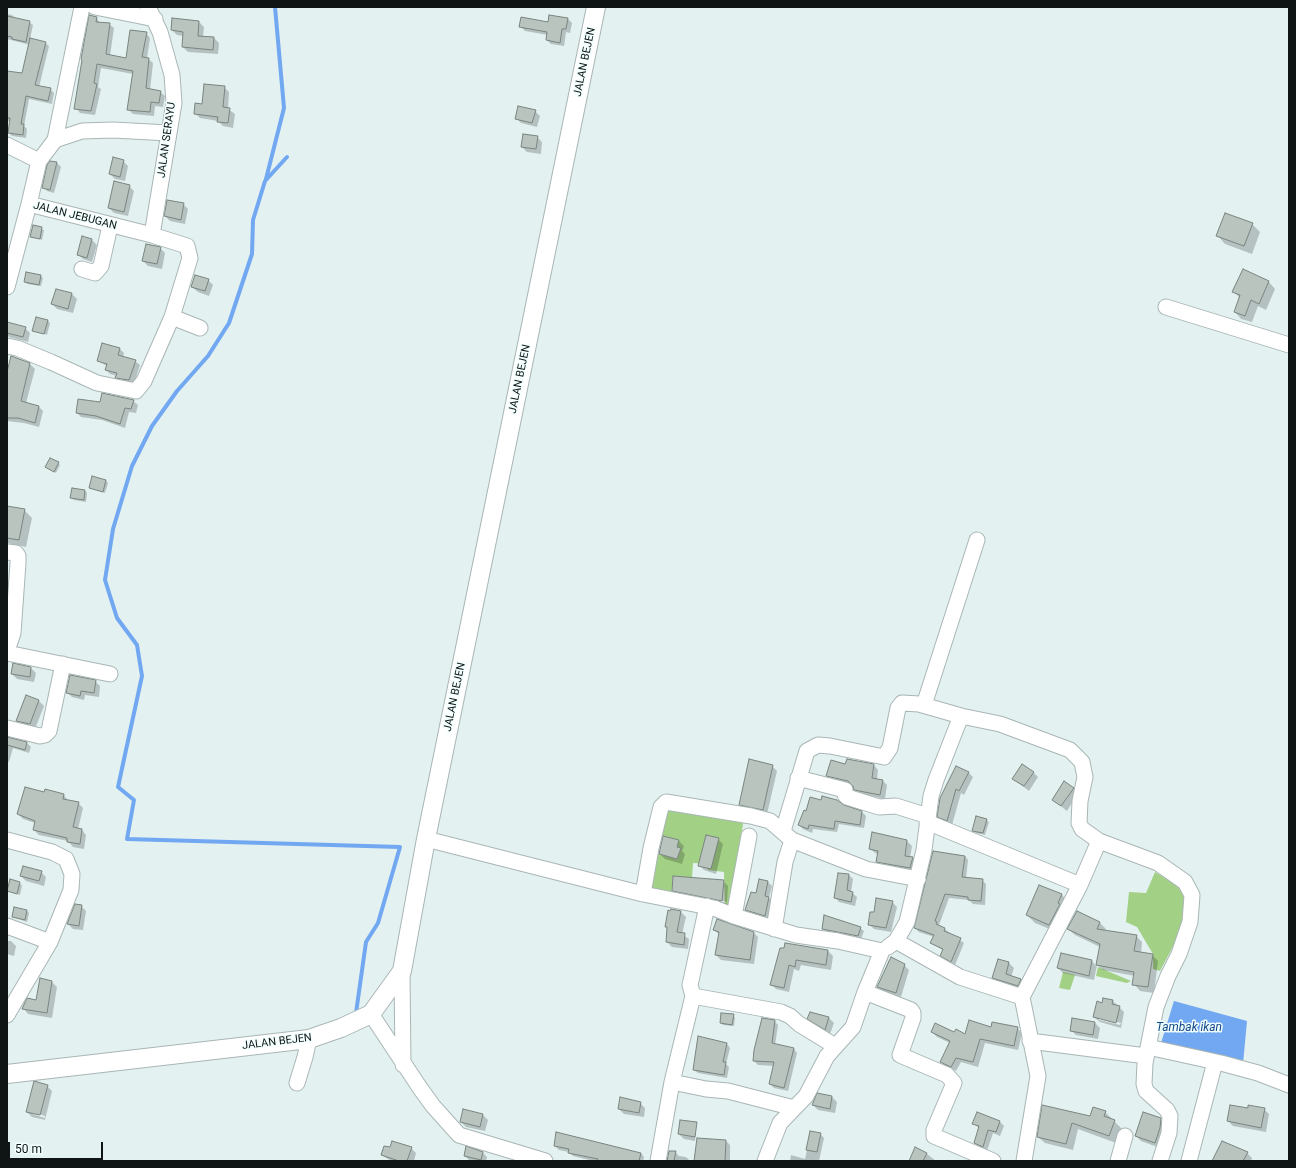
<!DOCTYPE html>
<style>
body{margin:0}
#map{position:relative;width:1296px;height:1168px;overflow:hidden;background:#e3f1f1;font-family:Roboto,sans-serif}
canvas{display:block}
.frame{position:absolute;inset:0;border:8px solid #0f1414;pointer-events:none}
.scale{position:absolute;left:8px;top:1142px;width:95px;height:18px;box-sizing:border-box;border:2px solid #0f1414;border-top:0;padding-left:5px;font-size:12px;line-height:14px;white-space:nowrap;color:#0f1414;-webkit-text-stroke:3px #f1fffe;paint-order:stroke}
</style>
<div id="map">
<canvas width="1296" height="1168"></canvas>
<div class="frame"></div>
<div class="scale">50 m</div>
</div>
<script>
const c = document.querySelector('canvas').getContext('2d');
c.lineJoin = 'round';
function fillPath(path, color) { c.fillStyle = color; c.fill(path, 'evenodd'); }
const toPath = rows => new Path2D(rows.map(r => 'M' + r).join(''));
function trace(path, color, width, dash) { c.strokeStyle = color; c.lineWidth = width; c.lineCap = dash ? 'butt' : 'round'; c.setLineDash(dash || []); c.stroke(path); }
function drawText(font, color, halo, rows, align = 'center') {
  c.font = font + ' Roboto,sans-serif'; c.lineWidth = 3; c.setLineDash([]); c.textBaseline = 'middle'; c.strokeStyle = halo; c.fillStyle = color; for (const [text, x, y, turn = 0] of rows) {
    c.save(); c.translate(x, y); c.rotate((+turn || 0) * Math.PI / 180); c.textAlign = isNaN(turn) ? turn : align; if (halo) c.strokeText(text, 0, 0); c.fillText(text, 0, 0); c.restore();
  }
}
const green = toPath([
 [665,805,744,818,729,912,725,911,724,872,708,870,709,864,693,863,692,878,673,876,671,899,646,891,654,853,677,859,681,848,677,847,679,840,660,835],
 [1155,872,1185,890,1188,903,1178,937,1160,971,1153,969,1153,954,1137,927,1126,922,1129,892,1146,893],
 [1098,967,1131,981,1127,983,1096,976],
 [1063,972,1075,975,1070,990,1059,988]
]);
const water = toPath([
 [1174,1001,1247,1021,1243,1064,1161,1043]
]);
const shadow = toPath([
 [7,14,12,15,16,19,29,22,33,25,30,39,45,43,49,46,39,87,50,89,54,93,52,104,29,99,24,126,27,129,26,138,12,136,9,133,10,121,7,121,7,72,22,75,30,45,7,39],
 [96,17,100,23,109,24,114,28,110,56,126,59,146,33,150,38,147,58,153,63,150,90,160,92,165,96,163,107,155,106,154,116,133,114,128,109,133,74,101,68,98,87,101,89,95,115,80,113,76,108],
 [568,19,572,23,570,33,566,32,564,46,551,44,547,40,548,35,525,31,520,26,549,24],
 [199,22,204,27,203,37,214,38,219,43,218,54,188,52,183,47,184,36,177,35,172,30],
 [224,87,229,92,228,109,235,114,233,128,223,126,218,121,200,118,195,113],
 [535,111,540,116,537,127,521,123,516,118],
 [537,137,542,142,541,154,527,152,522,147],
 [123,161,128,166,125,181,115,179,110,174],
 [51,162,57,163,61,167,54,193,47,191,43,187],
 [129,186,134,191,128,216,114,213,109,208],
 [183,204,188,209,185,224,170,221,165,216],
 [1252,224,1260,232,1252,254,1225,244,1218,236],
 [33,226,44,230,42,240,31,236],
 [83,237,92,240,97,245,92,262,83,259,78,254],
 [160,248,165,253,162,269,148,266,143,261],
 [1243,271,1269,282,1275,289,1266,310,1258,306,1252,322,1241,319,1235,312,1240,298,1234,292],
 [41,276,43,278,41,286,27,284,25,281],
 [208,280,213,285,209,296,198,292,192,287],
 [57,290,72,294,77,299,73,313,57,309,52,304],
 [48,321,50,323,47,335,34,330],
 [7,323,25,328,30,333,28,342,9,337,7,334],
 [102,344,120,349,124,353,123,358,135,361,140,365,134,384,121,382,117,376,110,374,106,370,107,366,98,361],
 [12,358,30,364,35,369,26,403,39,407,43,411,39,427,24,423,7,421,7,379],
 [133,401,138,405,136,413,129,412,125,428,102,420,81,417,77,413,101,403],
 [58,463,60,465,56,473,48,469],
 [106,481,108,483,105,493,90,488],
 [85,491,87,493,86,502,74,500,72,498],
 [7,507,24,510,32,518,26,547,7,543],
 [31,668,36,673,34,682,17,679,12,674],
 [95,681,100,686,99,697,85,695,84,700,72,697,67,692],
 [39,701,44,706,35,729,23,726,18,721],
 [7,738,27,743,31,747,29,753,13,748,9,762,7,761],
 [847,760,874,765,878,770,877,780,883,781,887,785,885,799,860,794,853,786,832,780,827,775,846,765],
 [772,766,777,771,767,814,745,810,740,805],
 [957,767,968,772,973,777,964,795,961,793,952,825,944,821,938,816],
 [1033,772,1038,777,1029,791,1013,779],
 [1073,788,1078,793,1067,811,1053,800],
 [45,790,64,795,68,801,78,803,83,808,78,829,82,830,86,835,84,849,73,847,68,841,39,835,34,830,35,823,23,819,18,814,45,793],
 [822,801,862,812,866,816,864,828,839,824,837,832,813,829,812,833,803,829,799,825,807,813],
 [986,820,989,822,985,835,976,833,973,830],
 [664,837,679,841,684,846,682,851,685,854,682,864,665,859,660,854],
 [718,839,723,844,716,874,704,870,699,865],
 [907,841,912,846,910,858,918,863,915,873,882,866,877,861,878,855,870,849],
 [965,856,968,860,966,879,982,880,986,884,985,905,973,904,969,900,949,898,939,925,964,943,955,965,942,955,944,951,931,943,934,937,919,932,915,928],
 [41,872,46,877,44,886,26,881,21,876],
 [849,875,853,879,851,892,857,897,855,906,839,902,835,897],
 [11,880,22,885,20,895,8,891],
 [760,880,768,882,772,886,769,898,773,902,769,920,751,914,746,910,756,894],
 [723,881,728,886,727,902,677,891,677,893,727,903,727,902,727,906,678,895,673,890],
 [1039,886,1062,895,1069,903,1057,932,1035,923,1027,915],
 [892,902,897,907,891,932,874,929,869,924,875,914],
 [81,906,86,911,83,930,73,929,68,924],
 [27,911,29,913,27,922,13,917],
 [681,912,686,917,682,934,689,939,688,949,672,947,667,942,668,928,666,927],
 [1077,913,1100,923,1106,929,1105,931,1136,936,1142,942,1141,953,1152,955,1158,961,1154,993,1140,991,1134,984,1135,976,1103,970,1097,965,1094,980,1063,973,1058,968,1061,954,1092,961,1096,966,1100,947,1075,935,1068,929],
 [860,928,864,931,861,939,827,932,823,929],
 [714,930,753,932,758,937,754,964,721,960,716,955,720,935],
 [7,941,11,941,16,946,14,956,7,954],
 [786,944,828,951,833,956,831,970,801,965,799,971,794,969,789,992,776,989,771,984],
 [889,960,904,965,909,970,901,997,883,992,878,987],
 [999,960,1009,963,1014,968,1011,977,1020,980,1025,985,1023,990,998,983,993,978],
 [52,982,57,987,52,1018,28,1014,24,1009,37,1001],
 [1113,1001,1124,1012,1121,1028,1100,1022,1094,1017,1103,1004],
 [1099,1018,1121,1023,1120,1025,1099,1020],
 [733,1015,735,1018,734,1026,723,1025,721,1023],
 [809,1018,829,1018,834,1023,830,1034],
 [1073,1019,1095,1023,1100,1028,1098,1039,1076,1035,1071,1030],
 [774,1021,778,1025,775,1045,794,1049,797,1053,788,1091,774,1088,770,1084,775,1066,758,1065,754,1061],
 [1017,1028,1022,1033,1018,1050,985,1043,978,1067,961,1062,956,1071,946,1067,941,1062,950,1043,937,1037,932,1032,965,1035,992,1029],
 [727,1044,730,1048,726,1064,729,1067,727,1078,698,1073,694,1070],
 [47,1086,52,1091,45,1120,32,1117,27,1112],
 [32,1112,45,1116,45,1118,32,1114],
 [832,1097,837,1102,835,1113,818,1110,813,1105],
 [640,1103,645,1108,644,1117,624,1114,619,1109],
 [1043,1106,1090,1118,1105,1112,1121,1128,1116,1143,1078,1129,1073,1150,1045,1143,1038,1137],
 [1264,1109,1269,1114,1266,1132,1233,1126,1228,1121],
 [464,1110,483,1115,488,1120,485,1131,466,1127,461,1122],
 [1160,1119,1165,1124,1160,1148,1141,1141,1136,1136],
 [691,1122,696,1127,695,1141,684,1139,679,1134],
 [1000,1122,1004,1126,1000,1136,993,1133,987,1151,980,1147,975,1143,980,1129,974,1124],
 [811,1132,820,1134,824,1138,819,1161,790,1161,791,1155,805,1159],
 [726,1141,730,1145,730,1161,704,1161],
 [555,1146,641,1153,644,1157,643,1161,593,1161,573,1156,569,1152,559,1150],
 [411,1148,416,1153,414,1161,391,1161,382,1155],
 [916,1149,927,1154,936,1161,910,1161],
 [482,1152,487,1157,486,1161,470,1161,465,1156],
 [675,1152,679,1156,686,1157,690,1161,668,1161],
 [1247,1153,1252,1158,1251,1161,1216,1161]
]);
const stream = toPath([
 [287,157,265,181,253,220,252,254,229,323,208,356,177,391,152,426,132,466,113,529,105,580,117,618,137,645,142,676,118,787,134,800,127,839,400,847,378,923,366,942,356,1013],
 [266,179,284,108,275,7]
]);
const building = toPath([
 [89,15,97,17,96,22,110,23,106,54,126,58,130,30,147,32,142,57,149,58,146,88,161,91,159,103,151,102,150,112,127,110,133,71,97,64,94,83,97,84,91,111,74,109,82,60,81,59,89,15],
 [549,15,568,18,566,29,562,29,560,43,546,40,547,32,519,27,521,17,548,22,549,15],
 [7,16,30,21,26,42,12,39,12,37,7,36,7,16],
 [172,18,199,21,198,36,214,37,213,50,182,47,183,32,171,30,172,18],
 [30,38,46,42,35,85,51,88,48,101,26,96,21,124,24,124,23,135,8,133,10,118,7,118,7,71,22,73,30,38],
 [204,84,225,86,223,107,230,108,228,123,217,122,218,117,194,114,195,103,202,104,204,84],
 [518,106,536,110,532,123,515,119,518,106],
 [523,134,538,136,536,149,521,147,523,134],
 [113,157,124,160,120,177,109,174,113,157],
 [50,161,57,162,50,190,42,188,47,165,50,161],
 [114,181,130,185,124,212,108,208,114,181],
 [167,200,184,203,181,220,164,216,167,200],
 [1225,213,1253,223,1244,246,1216,236,1225,213],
 [33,225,42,227,40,239,30,237,33,225],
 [82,236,92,239,87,258,77,255,82,236],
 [146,244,161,247,157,264,142,261,146,244],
 [1243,269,1269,281,1259,304,1251,300,1245,316,1234,312,1240,295,1232,292,1243,269],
 [26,272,41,275,39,285,24,282,26,272],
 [195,275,209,279,205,291,191,287,195,275],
 [56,289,72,293,68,309,51,304,56,289],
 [36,317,48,320,44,334,32,331,36,317],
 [7,322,26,327,23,337,7,333,7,322],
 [102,343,120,348,118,355,136,360,129,380,115,378,117,373,105,370,107,364,97,361,102,343],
 [11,356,30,363,21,401,39,406,35,423,18,418,7,418,7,372,11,356],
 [102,393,134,400,131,409,125,408,120,424,96,416,76,413,78,399,100,402,102,393],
 [50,458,59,462,54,472,45,467,50,458],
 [92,476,106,480,103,492,89,488,92,476],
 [72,488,85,490,84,500,70,498,72,488],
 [7,506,25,509,19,540,7,538,7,506],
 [13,663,31,667,30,677,11,674,13,663],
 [70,675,96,680,94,693,81,691,80,696,66,693,70,675],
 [26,695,39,700,30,724,16,721,26,695],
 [7,737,27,742,25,750,7,745,7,737],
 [749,759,773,765,763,810,739,805,749,759],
 [847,759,874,764,872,778,883,780,880,795,854,790,853,786,848,781,826,776,831,760,845,764,847,759],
 [1022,764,1034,772,1024,786,1012,779,1022,764],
 [956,766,969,772,959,791,956,789,947,821,937,817,940,798,956,766],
 [1064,781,1074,788,1061,806,1052,800,1064,781],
 [25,787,44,792,45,789,64,794,63,799,79,802,73,827,82,829,80,844,67,842,67,838,33,830,35,821,17,814,25,787],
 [822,796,837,800,844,805,862,811,860,825,835,821,834,829,809,825,808,829,798,825,804,810,806,811,810,797,821,800,822,796],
 [976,816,987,819,983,833,972,831,976,816],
 [872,832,907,840,905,856,913,857,910,868,876,862,878,851,869,849,872,832],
 [706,835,719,838,711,869,698,866,706,835],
 [663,836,679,840,677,847,681,848,677,859,659,854,663,836],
 [933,851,965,856,962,877,983,879,981,901,968,900,968,897,945,894,935,921,937,922,936,924,945,928,944,931,961,938,951,962,940,956,943,949,930,943,934,935,914,928,933,851],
 [23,866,42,871,39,881,20,876,23,866],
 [838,873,849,874,847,890,853,892,851,902,834,898,838,873],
 [673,876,724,880,722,901,672,891,673,876],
 [10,879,20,882,17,894,7,891,10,879],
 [759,879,768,881,765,896,769,897,765,916,745,910,751,892,756,893,759,879],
 [1039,885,1062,894,1058,903,1060,904,1049,925,1026,915,1039,885],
 [876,898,893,901,886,928,868,925,870,912,874,912,876,898],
 [75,904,82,905,79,926,67,924,75,904],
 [14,907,27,910,25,920,12,917,14,907],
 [671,909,681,911,677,932,685,933,684,945,666,942,667,927,665,927,668,910,670,911,671,909],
 [1077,911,1100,922,1097,929,1137,935,1134,951,1153,954,1148,987,1132,985,1134,972,1096,965,1100,944,1067,929,1077,911],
 [824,915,861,927,858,936,822,929,824,915],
 [717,919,754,932,750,960,715,955,719,932,713,930,717,919],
 [785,943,828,950,826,965,796,960,795,967,789,965,784,988,770,985,780,948,784,948,785,943],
 [1061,953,1092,960,1089,976,1057,968,1061,953],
 [891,957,905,964,896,993,877,987,891,957],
 [998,959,1009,962,1006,974,1021,979,1018,986,992,978,998,959],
 [40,978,52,981,47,1013,22,1009,27,998,36,1000,40,978],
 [1103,998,1113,1000,1112,1004,1120,1006,1116,1023,1093,1017,1097,1001,1102,1003,1103,998],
 [810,1012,829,1017,825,1030,807,1019,810,1012],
 [721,1013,734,1014,732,1025,720,1023,721,1013],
 [762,1018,775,1020,772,1043,794,1048,784,1088,769,1084,774,1062,753,1061,754,1050,762,1018],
 [1072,1018,1095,1022,1093,1035,1070,1031,1072,1018],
 [969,1020,991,1027,992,1022,1018,1027,1014,1046,980,1039,973,1062,956,1058,951,1067,940,1062,950,1041,931,1032,935,1023,954,1032,956,1029,965,1034,969,1020],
 [698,1036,727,1043,723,1062,726,1062,724,1075,693,1070,698,1036],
 [34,1081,48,1085,40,1115,26,1112,34,1081],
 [817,1093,832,1096,830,1109,812,1105,817,1093],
 [620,1097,641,1102,639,1113,618,1109,620,1097],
 [1042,1105,1090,1116,1093,1107,1106,1111,1104,1116,1115,1120,1109,1136,1072,1123,1066,1144,1037,1137,1042,1105],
 [1230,1105,1248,1108,1248,1105,1265,1108,1261,1128,1227,1121,1230,1105],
 [463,1109,483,1114,480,1127,460,1122,463,1109],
 [977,1112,1000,1121,996,1132,988,1130,983,1147,974,1143,979,1126,972,1124,977,1112],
 [1143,1112,1161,1118,1160,1128,1155,1143,1135,1136,1143,1112],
 [680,1120,697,1122,695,1137,678,1134,680,1120],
 [810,1131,821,1133,817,1152,806,1150,810,1131],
 [556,1132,641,1153,639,1161,597,1161,598,1159,568,1153,569,1149,554,1146,556,1132],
 [697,1138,726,1140,725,1161,694,1161,697,1138],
 [392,1141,412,1147,407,1161,399,1161,381,1155,384,1146,390,1147,392,1141],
 [1222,1141,1248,1152,1243,1161,1212,1161,1222,1141],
 [466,1146,483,1152,481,1160,464,1156,466,1146],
 [915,1147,927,1153,923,1161,909,1161,915,1147],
 [669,1151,676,1151,674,1161,667,1161,669,1151]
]);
const minor = toPath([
 [95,7,155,19],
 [55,140,82,131,113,130,169,133],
 [7,145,39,161,55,140,82,7],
 [29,204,39,161],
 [152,235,187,246,190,258,172,317,200,328],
 [82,269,95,273,101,266,110,226],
 [7,287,29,204,152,235,174,103,172,75,160,32,148,7],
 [1166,307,1289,345],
 [7,346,17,348,51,362,97,383,136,391,144,381,172,317],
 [7,552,16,553,18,556,18,563,13,633,7,651],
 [7,653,110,674],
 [924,705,977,540],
 [7,728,40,736,45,735,49,731,63,664],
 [798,778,845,790,845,795,847,797,879,807,896,806,928,816],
 [927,822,1080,885],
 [783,831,807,751,818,745,830,746,884,757,890,748,898,708,902,703,919,704,961,716,1000,724,1070,750,1082,762,1085,777,1080,801,1079,823,1082,829,1099,841,1158,863,1185,882,1192,895,1190,922,1179,954,1168,976,1156,1007,1145,1063,1144,1084,1146,1091,1167,1110,1170,1116,1169,1133,1160,1161],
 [426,839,643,894,714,908,734,916,796,935,838,941,882,951,865,992,853,1027,827,1056,806,1096,780,1123,765,1161],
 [7,840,52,852,66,859,72,874,71,890,50,942,7,1015],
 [643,894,651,848,661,807,666,802,751,816,770,821,792,840],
 [734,916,749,836],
 [7,926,50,942],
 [774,929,785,862,792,840,866,869,918,879],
 [896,941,960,977,1022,997,1038,1076,1024,1161],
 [888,947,896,941,907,922,924,850,931,796,936,780,961,716],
 [402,971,403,1065],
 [865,992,911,1010,913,1013,913,1018,900,1055,947,1075,954,1083,934,1130,934,1136,993,1161],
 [693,996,781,1012,790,1016,799,1024,835,1046],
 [1022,997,1080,885,1099,841],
 [371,1014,420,1088,433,1106,459,1135,545,1161],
 [1030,1041,1146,1056],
 [1148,1047,1221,1063,1258,1073,1289,1085],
 [672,1082,706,1089,728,1091,794,1108],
 [297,1083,305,1057,309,1039],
 [658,1161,672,1082,693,996,690,985,692,976,707,906],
 [1118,1161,1125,1136],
 [1189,1161,1215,1062]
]);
const tertiary = toPath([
 [7,1074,309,1039,341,1028,371,1014,402,971,426,839,596,7]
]);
const streetNames = [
 ["JALAN BEJEN",585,62,-78],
 ["JALAN SERAYU",167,140,-82],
 ["JALAN JEBUGAN",75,216,14],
 ["JALAN BEJEN",520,379,-78],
 ["JALAN BEJEN",455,697,-78],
 ["JALAN BEJEN",277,1042,-7]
];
const waterNames = [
 ["Tambak ikan",1189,1028]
];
fillPath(green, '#a2d186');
fillPath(water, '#71a8f1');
fillPath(shadow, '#0003');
trace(stream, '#71a8f1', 4);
fillPath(building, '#b9c4be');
trace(building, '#79847f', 1);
trace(minor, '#a9b6b5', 17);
trace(tertiary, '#a9b6b5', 20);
trace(minor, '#fff', 15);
trace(tertiary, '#fff', 18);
drawText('11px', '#0f1414', '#f1fffe', streetNames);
drawText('italic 12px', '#104688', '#f1fffe', waterNames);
</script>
